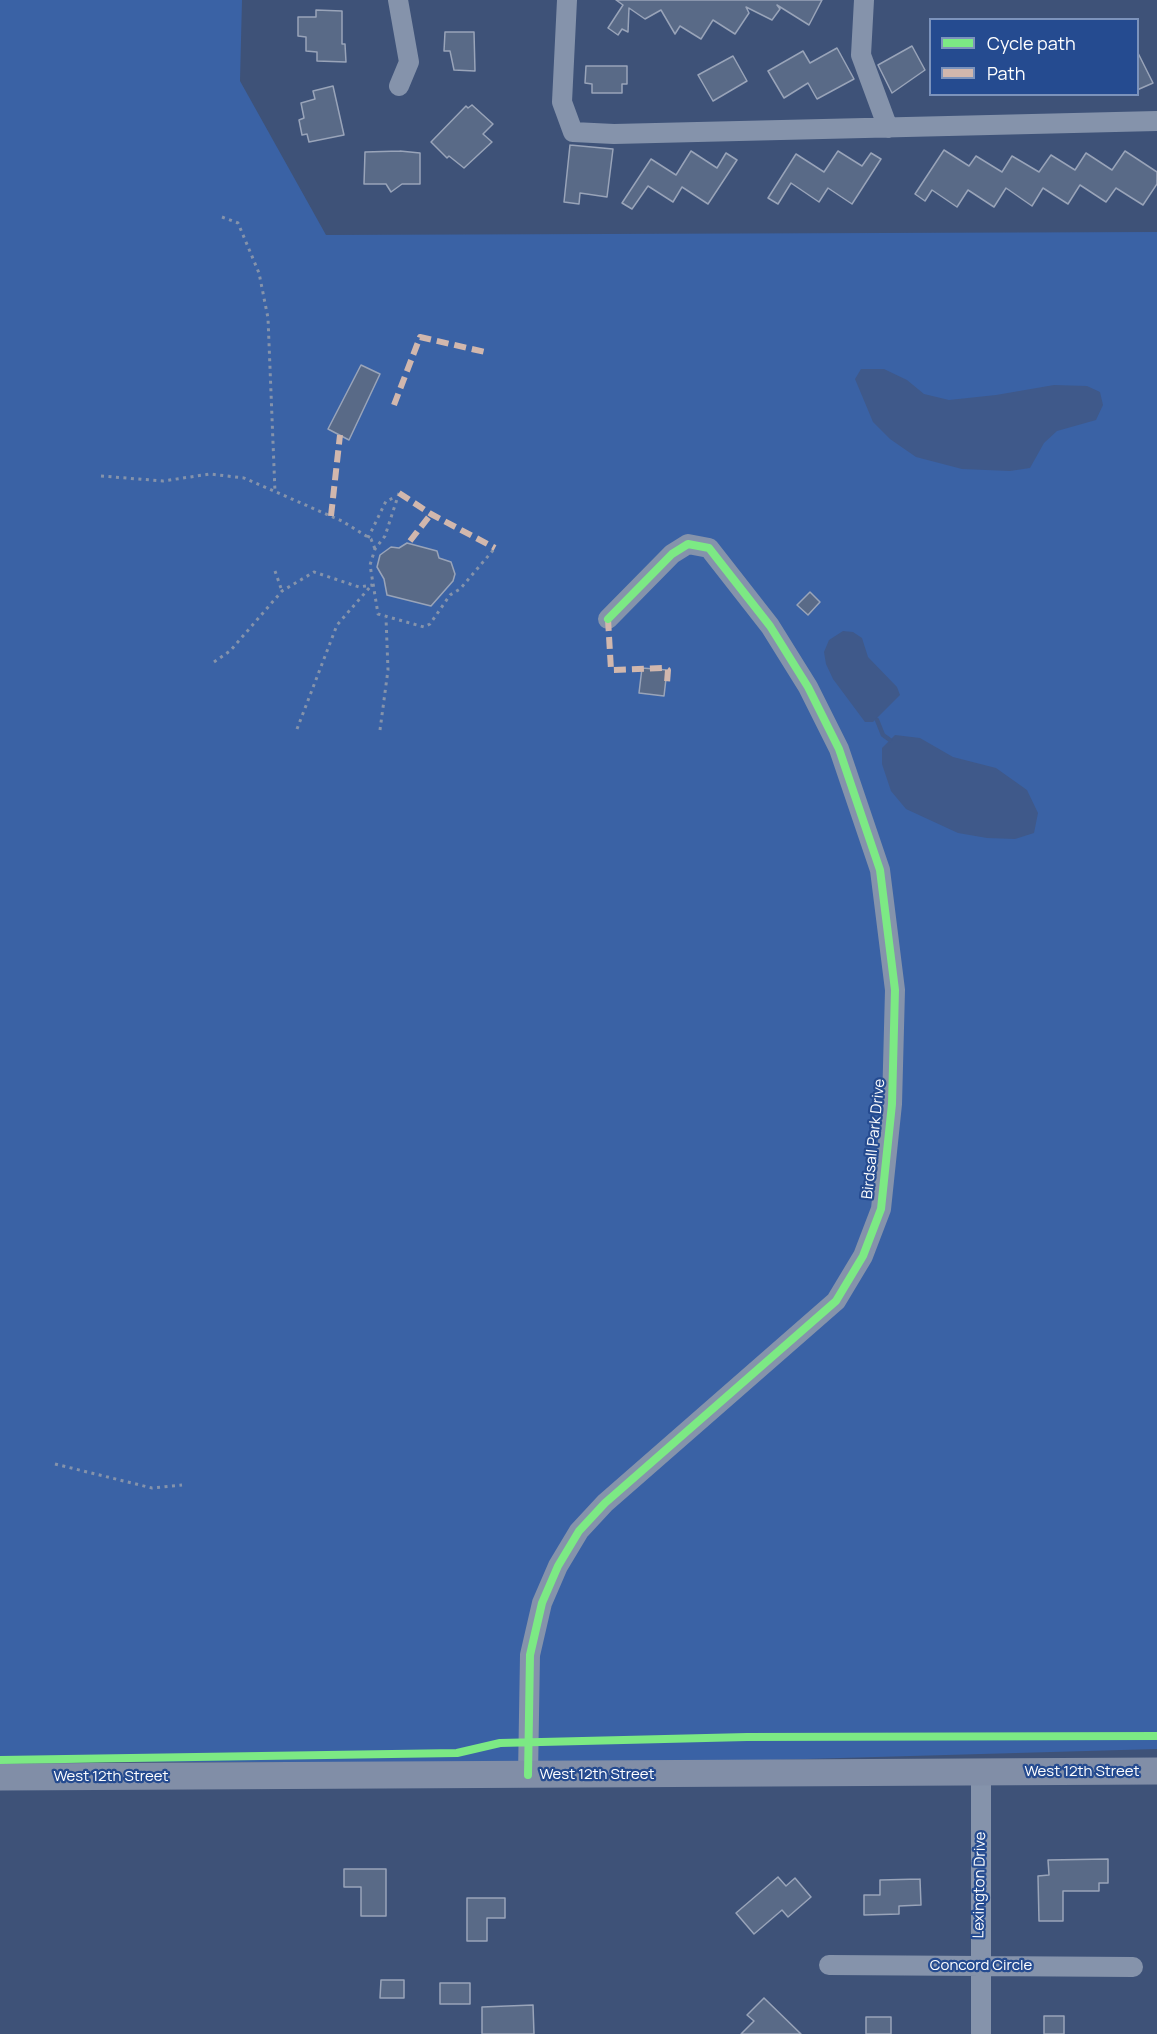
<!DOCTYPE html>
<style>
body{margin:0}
#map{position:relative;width:1157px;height:2034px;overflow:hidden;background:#3e5278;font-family:Manrope,sans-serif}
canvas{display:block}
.legend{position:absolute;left:929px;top:18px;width:210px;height:78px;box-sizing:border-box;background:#254b90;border:2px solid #7c93bc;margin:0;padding:8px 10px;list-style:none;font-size:18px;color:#fff}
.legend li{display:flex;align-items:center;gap:12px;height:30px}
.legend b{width:30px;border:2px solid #7c93bc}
</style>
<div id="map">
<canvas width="1157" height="2034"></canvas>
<ul class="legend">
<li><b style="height:8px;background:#7ce984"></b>Cycle path</li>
<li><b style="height:8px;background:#d1b7ad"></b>Path</li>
</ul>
</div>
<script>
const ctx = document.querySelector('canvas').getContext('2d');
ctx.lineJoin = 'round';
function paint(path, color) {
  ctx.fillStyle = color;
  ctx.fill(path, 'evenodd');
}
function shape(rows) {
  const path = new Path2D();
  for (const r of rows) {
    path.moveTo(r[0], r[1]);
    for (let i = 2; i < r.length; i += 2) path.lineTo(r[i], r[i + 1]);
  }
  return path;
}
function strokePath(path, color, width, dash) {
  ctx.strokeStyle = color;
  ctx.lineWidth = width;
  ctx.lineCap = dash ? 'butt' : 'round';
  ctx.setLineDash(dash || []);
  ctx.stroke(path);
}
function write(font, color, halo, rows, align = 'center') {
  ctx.font = font + ' Manrope,sans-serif';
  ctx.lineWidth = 4.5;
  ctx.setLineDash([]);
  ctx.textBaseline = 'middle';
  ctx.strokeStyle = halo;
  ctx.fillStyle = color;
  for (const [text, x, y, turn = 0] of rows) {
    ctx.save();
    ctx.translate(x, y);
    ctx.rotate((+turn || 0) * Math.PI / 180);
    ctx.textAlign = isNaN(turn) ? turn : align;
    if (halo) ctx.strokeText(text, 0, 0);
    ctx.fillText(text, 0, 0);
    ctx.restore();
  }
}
const green = shape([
 [0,0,242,0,240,81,326,235,1157,232,1157,1749,701,1762,0,1762]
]);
const water = shape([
 [861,369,884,369,907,380,924,394,949,400,996,395,1054,385,1087,386,1100,392,1103,405,1096,420,1057,431,1044,443,1030,468,1010,471,962,469,916,457,890,439,873,422,855,379],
 [843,631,853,632,862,638,868,657,897,687,900,695,873,722,865,722,833,679,826,664,824,652,829,640],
 [895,735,920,738,953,757,996,768,1027,790,1038,813,1034,833,1015,839,987,838,958,833,906,809,891,791,882,764,882,748]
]);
const stream = shape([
 [877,720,883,735,890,740]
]);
const building = shape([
 [616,0,822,0,809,25,777,5,780,9,772,20,746,7,749,13,735,34,713,20,701,39,680,26,675,34,661,10,645,19,629,8,628,32,622,29,618,35,608,28,623,5,616,0],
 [316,10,342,11,342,44,345,44,346,62,317,61,317,52,306,51,306,37,298,36,298,17,316,17,316,10],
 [445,32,474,32,475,71,454,70,450,51,444,51,445,32],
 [912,46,925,70,892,93,878,65,912,46],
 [837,48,854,79,817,99,808,83,784,98,768,71,803,51,810,63,837,48],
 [1137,51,1153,83,1137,90,1137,51],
 [733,56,747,81,713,101,698,75,733,56],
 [586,66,627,66,627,84,622,84,622,93,592,93,592,84,585,83,586,66],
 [333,86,344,135,309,142,307,134,302,135,299,120,304,118,301,103,315,99,313,91,333,86],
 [472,105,493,124,483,134,492,142,464,168,449,156,447,158,431,142,466,106,468,108,472,105],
 [570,145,613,149,607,197,580,193,579,204,564,202,570,145],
 [944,150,969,166,976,156,1002,172,1012,156,1039,172,1051,155,1075,170,1086,153,1112,170,1125,151,1157,172,1157,184,1143,205,1116,188,1106,202,1080,185,1068,204,1043,188,1032,206,1006,188,994,207,968,190,957,207,932,190,925,201,915,194,944,150],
 [400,151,420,153,420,184,402,184,391,192,386,184,364,184,365,152,400,151],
 [691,151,717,168,726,153,737,160,708,204,682,187,673,202,648,186,632,209,622,203,651,159,676,175,691,151],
 [838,151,862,166,871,153,881,159,852,204,828,188,819,202,791,183,778,204,768,198,796,154,824,172,838,151],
 [361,365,380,374,349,440,328,429,361,365],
 [407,543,437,551,439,558,451,562,455,574,453,581,431,606,387,595,384,579,377,567,380,555,391,547,399,548,407,543],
 [810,592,820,602,808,615,797,605,810,592],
 [642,668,667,670,664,696,639,693,642,668],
 [1108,1859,1108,1883,1099,1883,1099,1891,1063,1891,1063,1921,1039,1921,1038,1876,1049,1875,1048,1860,1108,1859],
 [344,1869,386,1869,386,1916,361,1916,361,1887,344,1887,344,1869],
 [778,1877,786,1886,795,1878,811,1897,788,1917,782,1910,754,1934,736,1913,778,1877],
 [920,1879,921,1905,899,1906,899,1914,864,1915,864,1895,880,1895,880,1880,920,1879],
 [467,1898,505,1898,505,1918,487,1918,487,1941,467,1941,467,1898],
 [381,1980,404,1980,404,1998,380,1998,381,1980],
 [440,1983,470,1983,470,2004,440,2004,440,1983],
 [764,1998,801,2034,741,2034,754,2021,747,2015,764,1998],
 [533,2005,534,2034,482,2034,482,2007,533,2005],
 [1044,2016,1064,2016,1064,2034,1044,2034,1044,2016],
 [866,2017,891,2017,891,2034,866,2034,866,2017]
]);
const path = shape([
 [222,217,238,223,259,273,268,318,275,492],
 [101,476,163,481,210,474,244,478,342,521,371,539,375,549],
 [399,493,385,536,375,549,370,565,378,614,424,627,430,624,450,595,460,589,495,548],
 [368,538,386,501,396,497],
 [275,571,282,591],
 [214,662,230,651,282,591,314,572,359,587,372,585],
 [297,729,337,625,370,587],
 [380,730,388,670,386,618],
 [55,1464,152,1488,182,1485]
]);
const street = shape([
 [398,0,409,62,399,86],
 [567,0,562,102,573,132,614,134,1157,121],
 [864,0,861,55,888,128],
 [528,1775,530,1655,542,1603,558,1566,579,1531,605,1503,836,1301,863,1256,881,1209,892,1104,895,990,880,870,839,749,808,687,770,626,709,548,688,544,672,554,608,619],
 [829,1965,1133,1967],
 [981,2034,981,1772]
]);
const secondary = shape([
 [0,1777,1157,1771]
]);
const quiet = shape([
 [394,405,420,337,485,352],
 [399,493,431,514,495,548],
 [331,516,340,435],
 [410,541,431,514],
 [608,619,611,670,665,668,668,670,667,683]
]);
const cycleway = shape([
 [0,1760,457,1753,500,1743,747,1737,1157,1736],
 [528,1775,530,1655,542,1603,558,1566,579,1531,605,1503,836,1301,863,1256,881,1209,892,1104,895,990,880,870,839,749,808,687,770,626,709,548,688,544,672,554,608,619]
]);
const streetNames = [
 ["Birdsall Park Drive",874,1139,-84],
 ["West 12th Street",1082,1772],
 ["West 12th Street",597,1775],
 ["West 12th Street",111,1777],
 ["Lexington Drive",980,1885,-89],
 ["Concord Circle",981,1966]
];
paint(green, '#3a62a5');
paint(water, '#3f598a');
strokePath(stream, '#3f598a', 4.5);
paint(building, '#596a87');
strokePath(building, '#99a4b9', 1.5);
strokePath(path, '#8593ab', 3, [3, 4.5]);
strokePath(street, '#8593ab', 20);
strokePath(secondary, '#818ea7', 27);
strokePath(quiet, '#d1b7ad', 6, [12, 6]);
strokePath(cycleway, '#7ce984', 8);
write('15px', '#fff', '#254b90', streetNames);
</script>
